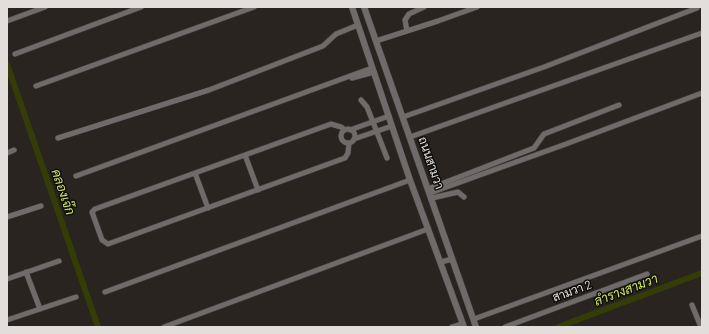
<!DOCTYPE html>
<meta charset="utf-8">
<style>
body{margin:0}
#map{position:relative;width:709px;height:334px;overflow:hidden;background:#292420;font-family:Barlow,sans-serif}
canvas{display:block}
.frame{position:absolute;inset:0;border:8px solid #e1dedb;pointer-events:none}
</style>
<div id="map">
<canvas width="709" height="334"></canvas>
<div class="frame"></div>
</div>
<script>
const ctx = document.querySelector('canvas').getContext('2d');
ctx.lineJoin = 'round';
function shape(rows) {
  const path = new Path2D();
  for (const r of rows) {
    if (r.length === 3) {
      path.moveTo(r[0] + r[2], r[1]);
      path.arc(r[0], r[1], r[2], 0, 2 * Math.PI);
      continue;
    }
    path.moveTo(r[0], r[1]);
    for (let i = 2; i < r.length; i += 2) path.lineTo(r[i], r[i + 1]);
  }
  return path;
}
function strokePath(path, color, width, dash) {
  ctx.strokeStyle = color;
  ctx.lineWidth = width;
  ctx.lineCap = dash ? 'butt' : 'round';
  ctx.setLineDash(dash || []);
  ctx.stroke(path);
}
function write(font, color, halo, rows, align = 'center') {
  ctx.font = font + ' Barlow,Sarabun,sans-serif';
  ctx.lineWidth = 3;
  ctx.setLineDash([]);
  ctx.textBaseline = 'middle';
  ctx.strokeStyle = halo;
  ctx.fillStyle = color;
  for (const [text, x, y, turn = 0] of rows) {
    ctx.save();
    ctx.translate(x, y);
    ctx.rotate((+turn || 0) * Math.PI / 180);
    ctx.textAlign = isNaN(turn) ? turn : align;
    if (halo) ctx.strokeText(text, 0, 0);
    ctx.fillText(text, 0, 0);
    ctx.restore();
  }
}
const canal = shape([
 [7,64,98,327],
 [558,327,702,273]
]);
const minor = shape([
 [7,21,45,7],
 [407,31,405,20,409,14,424,7],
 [376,41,438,21,477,7],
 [15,54,141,7],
 [352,78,374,72],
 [36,86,254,7],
 [361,100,367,107,373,122,387,158],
 [403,117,544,67,697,8],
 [348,136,7],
 [345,130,341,127,331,124,95,209,92,212,102,240,108,244,345,158,348,153,349,143],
 [350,130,389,116],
 [410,137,702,33],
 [58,138,209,90,323,46,336,34,358,25],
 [354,139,392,126],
 [7,153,14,150],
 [245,155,258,190],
 [195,173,208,208],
 [76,176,372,68],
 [428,189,534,148,544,134,619,105],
 [430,193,566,144,702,93],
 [432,198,458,192,464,197],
 [7,217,41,206],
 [441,262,452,259],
 [26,272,40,309],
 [7,279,59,261],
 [105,292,410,180],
 [692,305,701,327],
 [474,319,702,236],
 [7,320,76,297],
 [164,327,428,229],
 [452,327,462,324],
 [505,327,647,274]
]);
const tertiary = shape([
 [352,7,410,180,464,327],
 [364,7,476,327]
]);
const streetNames = [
 ["ถนนสามวา",431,163,71],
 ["สามวา 2",572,291,-20]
];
const waterNames = [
 ["คลองเจ๊ก",63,192,71],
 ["ลำรางสามวา",626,290,-21]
];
strokePath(canal, '#343d06', 6);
strokePath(minor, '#46423e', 6);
strokePath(tertiary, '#46423e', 7);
strokePath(minor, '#6e6b6a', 5);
strokePath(tertiary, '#6e6b6a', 6);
write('12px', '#e1dedb', '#100e0c', streetNames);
write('italic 13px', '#c9e262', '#100e0c', waterNames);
</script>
